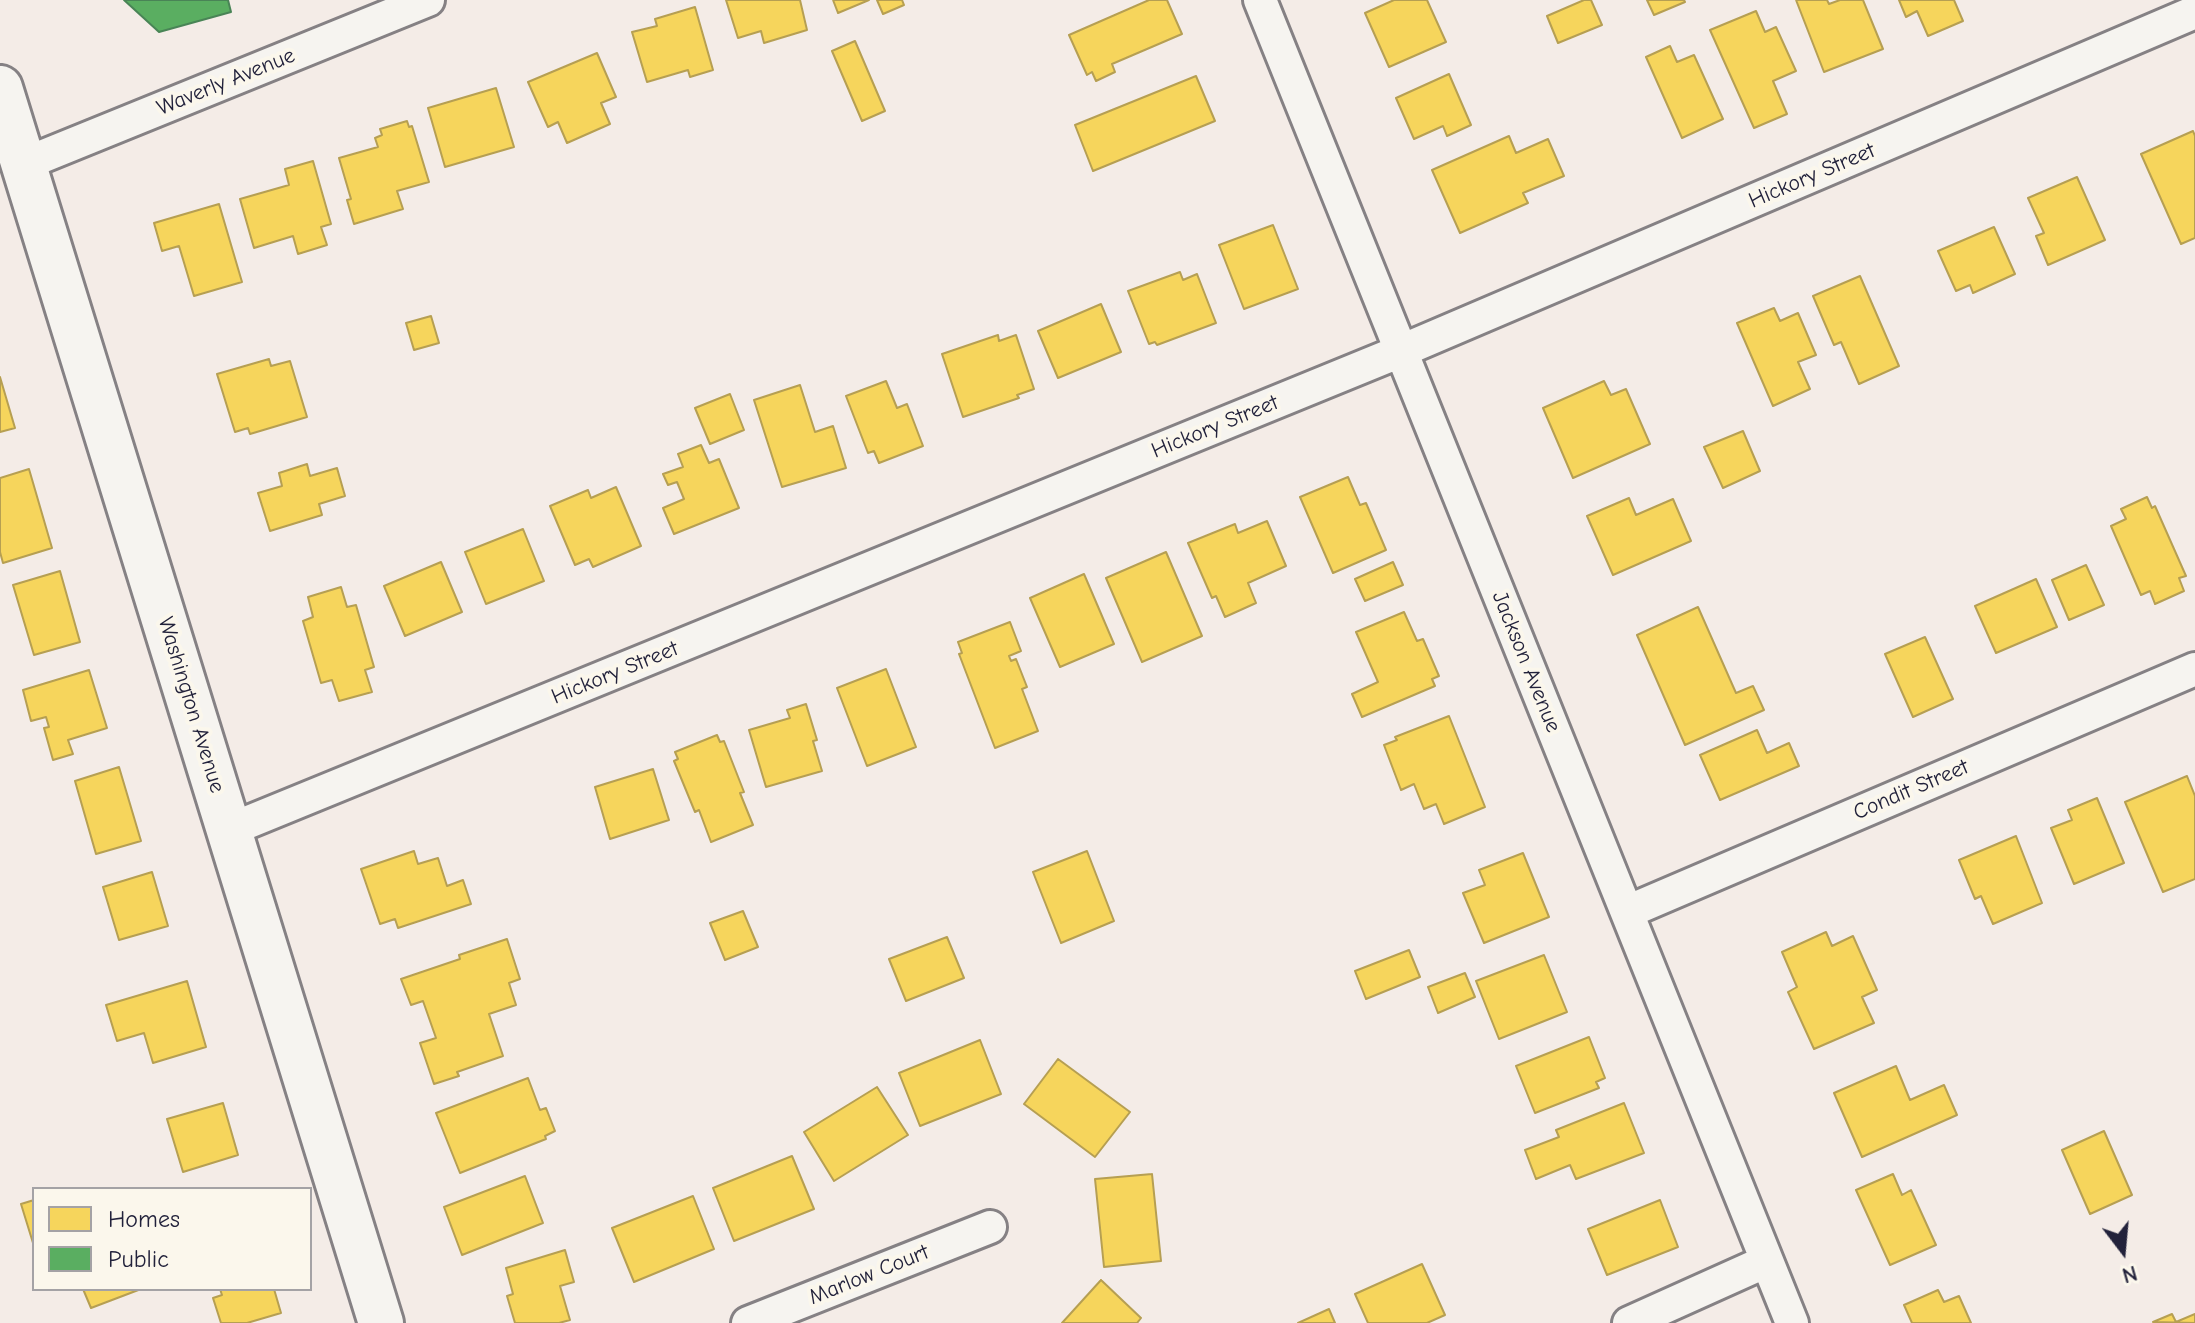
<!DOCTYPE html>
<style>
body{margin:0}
#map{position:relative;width:2195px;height:1323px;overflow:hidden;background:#f4ece7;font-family:"Comic Neue",sans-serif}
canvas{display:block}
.legend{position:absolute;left:32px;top:1187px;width:280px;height:104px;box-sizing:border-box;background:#fbf7ec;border:2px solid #a4a2a5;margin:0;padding:10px 14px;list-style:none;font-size:24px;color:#22223b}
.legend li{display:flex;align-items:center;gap:16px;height:40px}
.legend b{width:40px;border:2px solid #a4a2a5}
.north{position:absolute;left:2083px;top:1211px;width:80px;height:80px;-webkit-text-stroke:6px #fbf7ec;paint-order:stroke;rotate:164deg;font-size:22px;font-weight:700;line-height:32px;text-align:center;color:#22223b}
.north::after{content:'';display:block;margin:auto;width:28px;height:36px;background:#22223b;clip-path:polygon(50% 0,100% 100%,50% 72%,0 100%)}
</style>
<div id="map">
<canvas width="2195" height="1323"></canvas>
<ul class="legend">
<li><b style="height:22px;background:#f6d55c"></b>Homes</li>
<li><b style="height:22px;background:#5aae61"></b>Public</li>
</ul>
<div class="north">N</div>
</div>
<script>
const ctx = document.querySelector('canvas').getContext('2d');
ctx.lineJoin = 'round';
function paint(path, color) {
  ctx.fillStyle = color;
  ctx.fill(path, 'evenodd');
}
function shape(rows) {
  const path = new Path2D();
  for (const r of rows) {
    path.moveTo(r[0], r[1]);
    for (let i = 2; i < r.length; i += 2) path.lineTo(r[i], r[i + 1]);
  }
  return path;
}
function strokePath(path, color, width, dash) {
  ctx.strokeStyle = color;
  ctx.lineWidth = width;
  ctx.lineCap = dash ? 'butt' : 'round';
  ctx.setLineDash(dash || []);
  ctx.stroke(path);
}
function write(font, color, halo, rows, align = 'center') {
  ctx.font = font + ' "Comic Neue",sans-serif';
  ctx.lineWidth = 8;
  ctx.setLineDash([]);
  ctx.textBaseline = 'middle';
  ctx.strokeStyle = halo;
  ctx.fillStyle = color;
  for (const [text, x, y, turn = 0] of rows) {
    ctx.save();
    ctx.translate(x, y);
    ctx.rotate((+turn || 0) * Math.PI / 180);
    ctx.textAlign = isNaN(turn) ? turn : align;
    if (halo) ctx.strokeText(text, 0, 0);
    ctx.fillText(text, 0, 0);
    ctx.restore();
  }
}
const homes = shape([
 [726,0,800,0,807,30,764,43,761,31,738,38,726,0],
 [833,0,869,0,838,13,833,0],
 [877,0,902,0,904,5,883,14,877,0],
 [1149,0,1167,0,1182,34,1112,64,1115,72,1096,81,1092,72,1087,75,1069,35,1149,0],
 [1394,0,1427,0,1446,42,1389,67,1365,13,1394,0],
 [1584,0,1591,0,1602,25,1558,43,1547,16,1584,0],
 [1647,0,1684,0,1685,2,1654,15,1647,0],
 [1796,0,1827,0,1829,4,1840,0,1863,0,1883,49,1824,72,1796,0],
 [1899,0,1954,0,1963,21,1928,36,1917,11,1906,17,1899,0],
 [695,7,713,70,690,77,688,70,647,82,632,32,657,26,655,19,695,7],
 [1756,11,1765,32,1776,27,1796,71,1773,81,1787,114,1754,128,1710,30,1756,11],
 [855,41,885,111,862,121,832,51,855,41],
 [1670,46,1677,62,1694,55,1723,119,1682,138,1646,57,1670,46],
 [597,53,616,97,601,103,610,124,567,143,558,122,548,127,528,82,597,53],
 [1449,74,1471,125,1447,136,1443,126,1414,139,1396,98,1449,74],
 [1196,76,1215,121,1093,171,1075,125,1196,76],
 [496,88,514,147,445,167,428,108,496,88],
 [407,121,409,127,412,126,429,182,397,191,403,209,354,224,347,200,351,199,339,158,378,147,375,138,382,135,380,129,407,121],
 [2193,131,2195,136,2195,238,2181,244,2141,154,2193,131],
 [1509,136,1516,153,1548,139,1564,176,1523,193,1528,203,1460,233,1432,170,1509,136],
 [313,161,331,224,321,227,327,245,298,254,293,236,254,248,240,199,289,185,285,169,313,161],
 [2077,177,2105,240,2048,265,2036,236,2044,233,2028,198,2077,177],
 [219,204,242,282,194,296,179,246,162,251,154,223,219,204],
 [1273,225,1298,289,1244,309,1219,245,1273,225],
 [1994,227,2015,274,1973,293,1970,285,1956,291,1938,251,1994,227],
 [1180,272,1183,280,1197,274,1216,323,1157,345,1155,342,1149,344,1128,291,1180,272],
 [1860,276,1899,366,1859,384,1841,342,1834,345,1813,296,1860,276],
 [1101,304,1121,352,1058,378,1038,331,1101,304],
 [1774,308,1780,321,1798,313,1816,355,1798,362,1810,389,1773,406,1737,323,1774,308],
 [431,316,439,343,414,350,406,323,431,316],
 [998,335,999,341,1016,335,1034,389,1017,395,1019,398,963,417,942,354,998,335],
 [269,359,271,366,290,361,307,417,250,434,248,428,235,432,217,374,269,359],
 [0,377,15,428,0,432,0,377],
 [886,381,897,408,907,404,923,446,879,463,874,451,868,453,846,396,886,381],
 [1604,381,1611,395,1626,389,1650,444,1573,478,1543,408,1604,381],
 [800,385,815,432,833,426,846,468,782,487,754,400,800,385],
 [730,394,744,430,710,444,695,408,730,394],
 [1743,431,1760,471,1723,488,1704,447,1743,431],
 [701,445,709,463,719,459,739,508,674,534,663,508,684,499,677,482,668,485,663,474,683,467,678,454,701,445],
 [307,464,310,476,337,468,345,496,319,504,322,515,270,531,258,493,282,486,279,473,307,464],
 [29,469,52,548,3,563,0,552,0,478,29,469],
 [1348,477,1360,505,1366,503,1386,550,1333,573,1300,497,1348,477],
 [616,487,641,546,593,567,589,559,575,565,550,506,588,490,591,498,616,487],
 [2147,497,2152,508,2155,506,2186,576,2179,578,2184,591,2155,604,2150,591,2141,595,2111,526,2126,519,2121,509,2147,497],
 [1629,498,1636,515,1673,499,1691,541,1613,575,1587,516,1629,498],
 [1267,521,1286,566,1248,583,1256,603,1225,617,1216,596,1212,598,1188,543,1235,524,1238,533,1267,521],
 [523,529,544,581,486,604,465,552,523,529],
 [1166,552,1202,636,1142,662,1106,578,1166,552],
 [441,562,462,612,405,636,384,586,441,562],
 [1393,562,1403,585,1365,601,1355,579,1393,562],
 [2086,565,2104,605,2069,620,2052,580,2086,565],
 [60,571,80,642,34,655,13,585,60,571],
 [1084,574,1114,644,1060,667,1030,598,1084,574],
 [2036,579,2057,627,1996,653,1975,606,2036,579],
 [341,587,347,607,356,605,374,667,365,670,372,692,339,701,332,680,321,683,303,621,313,617,308,597,341,587],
 [1698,607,1736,693,1753,686,1764,710,1685,745,1637,635,1698,607],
 [1404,612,1417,641,1423,639,1439,676,1432,679,1435,686,1362,717,1352,694,1378,682,1356,632,1404,612],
 [1010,622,1021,651,1009,656,1011,661,1016,659,1027,687,1022,689,1038,731,995,748,959,654,962,653,958,642,1010,622],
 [1925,637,1953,699,1913,717,1885,654,1925,637],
 [886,669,916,747,867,766,837,688,886,669],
 [89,670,107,728,68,740,73,754,53,760,44,728,49,727,46,717,31,721,23,690,89,670],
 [806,704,817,740,813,741,822,771,766,787,749,730,790,718,787,710,806,704],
 [1449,716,1485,807,1444,824,1436,804,1424,809,1414,784,1401,790,1384,745,1397,740,1395,737,1449,716],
 [1757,730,1767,753,1789,743,1799,766,1720,800,1700,755,1757,730],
 [717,735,720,742,724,741,744,792,740,793,753,825,711,842,699,810,695,812,674,761,678,759,675,752,717,735],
 [119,767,141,841,96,854,75,781,119,767],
 [653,769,669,820,610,839,595,787,653,769],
 [2187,776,2195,796,2195,879,2163,892,2125,802,2187,776],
 [2097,798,2124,863,2074,884,2051,828,2072,820,2068,810,2097,798],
 [2016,836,2042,903,1993,924,1981,896,1975,899,1959,860,2016,836],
 [414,851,418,864,438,858,447,886,463,880,471,904,398,928,395,919,380,924,361,869,414,851],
 [1087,851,1114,921,1061,943,1033,872,1087,851],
 [1523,853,1549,917,1484,943,1463,893,1485,885,1479,870,1523,853],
 [152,872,168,926,119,940,103,887,152,872],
 [743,911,758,947,725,960,710,923,743,911],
 [1826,932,1832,946,1853,936,1877,990,1862,997,1874,1023,1814,1049,1788,992,1797,987,1782,952,1826,932],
 [947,937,964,978,906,1001,889,959,947,937],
 [507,939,520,979,509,983,516,1005,489,1014,503,1056,457,1072,459,1076,434,1084,420,1043,436,1038,423,1001,411,1005,401,979,460,959,459,955,507,939],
 [1409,950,1420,977,1366,999,1355,971,1409,950],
 [1544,955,1567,1012,1499,1039,1476,981,1544,955],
 [1465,973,1475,997,1438,1013,1428,987,1465,973],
 [187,981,206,1047,153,1063,144,1033,117,1041,106,1005,187,981],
 [1589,1037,1605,1078,1596,1082,1599,1088,1535,1113,1516,1066,1589,1037],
 [980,1040,1001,1094,920,1126,899,1073,980,1040],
 [1058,1059,1130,1112,1095,1157,1024,1104,1058,1059],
 [1896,1066,1910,1100,1944,1085,1957,1115,1862,1157,1834,1093,1896,1066],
 [528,1078,540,1110,546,1108,555,1131,545,1136,546,1139,460,1173,436,1113,528,1078],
 [877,1087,908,1135,834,1181,804,1132,877,1087],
 [223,1103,238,1155,183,1172,167,1119,223,1103],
 [1624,1103,1644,1153,1576,1179,1570,1165,1536,1179,1525,1150,1559,1137,1556,1130,1624,1103],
 [2104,1131,2132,1195,2090,1214,2062,1150,2104,1131],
 [792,1156,814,1209,734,1241,713,1188,792,1156],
 [1152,1174,1161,1261,1104,1267,1095,1179,1152,1174],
 [1893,1174,1902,1195,1911,1190,1936,1245,1890,1265,1856,1190,1893,1174],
 [525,1176,543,1223,462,1255,444,1207,525,1176],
 [693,1196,714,1249,634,1282,612,1228,693,1196],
 [34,1200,34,1243,33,1243,21,1204,34,1200],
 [1660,1200,1678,1247,1607,1275,1588,1229,1660,1200],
 [565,1250,574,1282,560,1286,570,1320,559,1323,515,1323,507,1296,513,1294,506,1268,565,1250],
 [1422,1264,1445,1315,1427,1323,1368,1323,1355,1294,1422,1264],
 [1101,1280,1141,1318,1137,1323,1062,1323,1101,1280],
 [83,1289,141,1289,91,1308,83,1289],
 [220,1289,274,1289,281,1313,247,1323,221,1323,213,1298,222,1295,220,1289],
 [1938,1290,1944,1302,1959,1296,1971,1323,1912,1323,1904,1305,1938,1290],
 [1329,1309,1335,1323,1298,1323,1329,1309],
 [2172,1314,2176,1322,2195,1314,2195,1323,2153,1322,2172,1314]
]);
const public = shape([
 [124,0,228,0,231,12,159,32,124,0]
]);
const street = shape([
 [1260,0,1792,1323],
 [24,164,428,0],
 [229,830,1401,351,2195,12],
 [1627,912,2195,669],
 [748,1323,990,1227],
 [1629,1323,1767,1261]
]);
const secondary = shape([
 [0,88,381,1323]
]);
const streetNames = [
 ["Waverly Avenue",226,82,-22],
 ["Hickory Street",1812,176,-23],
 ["Hickory Street",1215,427,-22],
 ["Jackson Avenue",1526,662,68],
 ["Hickory Street",615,673,-22],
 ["Washington Avenue",191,705,73],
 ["Condit Street",1911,790,-23],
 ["Marlow Court",869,1275,-22]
];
paint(homes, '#f6d55c');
strokePath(homes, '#b69f52', 2);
paint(public, '#5aae61');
strokePath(public, '#498456', 2);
strokePath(street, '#858184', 38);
strokePath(secondary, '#858184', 50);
strokePath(street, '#f6f4f0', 32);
strokePath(secondary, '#f6f4f0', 44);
write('22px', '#22223b', '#fbf7ec', streetNames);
</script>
